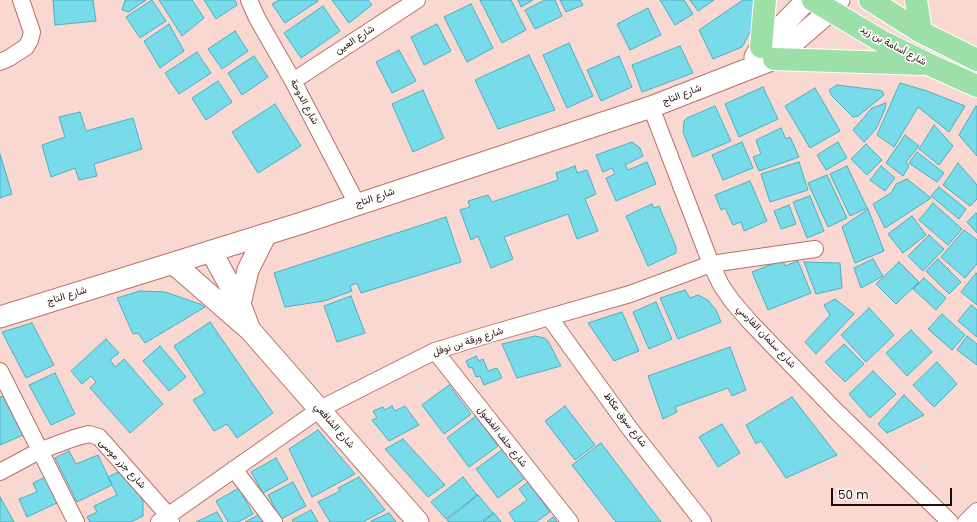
<!DOCTYPE html>
<meta charset="utf-8">
<style>
body{margin:0}
#map{position:relative;width:977px;height:522px;overflow:hidden;background:#f9d8d2;font-family:Poppins,sans-serif}
canvas{display:block}
.scale{position:absolute;left:831px;top:488px;width:121px;height:18px;box-sizing:border-box;border:2px solid #250a07;border-top:0;padding-left:5px;font-size:12px;line-height:14px;white-space:nowrap;color:#250a07;-webkit-text-stroke:3px #fff;paint-order:stroke}
</style>
<div id="map">
<canvas width="977" height="522"></canvas>
<div class="scale">50 m</div>
</div>
<script>
const ctx = document.querySelector('canvas').getContext('2d');
ctx.lineJoin = 'round';
function paint(path, color) {
  ctx.fillStyle = color;
  ctx.fill(path, 'evenodd');
}
function shape(rows) {
  const path = new Path2D();
  for (const r of rows) {
    path.moveTo(r[0], r[1]);
    for (let i = 2; i < r.length; i += 2) path.lineTo(r[i], r[i + 1]);
  }
  return path;
}
function strokePath(path, color, width, dash) {
  ctx.strokeStyle = color;
  ctx.lineWidth = width;
  ctx.lineCap = dash ? 'butt' : 'round';
  ctx.setLineDash(dash || []);
  ctx.stroke(path);
}
function write(font, color, halo, rows, align = 'center') {
  ctx.font = font + ' Poppins,Vazirmatn,sans-serif';
  ctx.lineWidth = 3.5;
  ctx.setLineDash([]);
  ctx.textBaseline = 'middle';
  ctx.strokeStyle = halo;
  ctx.fillStyle = color;
  for (const [text, x, y, turn = 0] of rows) {
    ctx.save();
    ctx.translate(x, y);
    ctx.rotate((+turn || 0) * Math.PI / 180);
    ctx.textAlign = isNaN(turn) ? turn : align;
    if (halo) ctx.strokeText(text, 0, 0);
    ctx.fillText(text, 0, 0);
    ctx.restore();
  }
}
const building = shape([
 [53,0,93,0,96,21,55,25,53,0],
 [125,0,146,0,129,12,122,10,125,0],
 [152,0,166,21,140,38,126,17,152,0],
 [159,0,192,0,204,18,182,36,159,0],
 [204,0,235,0,237,5,216,19,204,0],
 [279,0,317,0,318,1,285,23,272,4,279,0],
 [332,0,368,0,372,5,349,23,332,0],
 [480,0,511,0,526,30,502,43,480,0],
 [518,0,533,0,521,7,518,0],
 [545,0,555,0,562,16,535,29,525,10,545,0],
 [560,0,580,0,583,5,566,12,560,0],
 [660,0,684,0,693,14,675,25,660,0],
 [690,0,714,0,698,11,690,0],
 [743,0,759,0,757,18,744,44,742,47,713,59,699,30,743,0],
 [471,4,493,48,467,62,444,17,471,4],
 [323,6,340,31,301,58,284,33,323,6],
 [648,8,661,35,630,50,617,24,648,8],
 [169,24,184,51,160,68,144,41,169,24],
 [437,24,451,51,424,65,411,37,437,24],
 [235,31,248,51,222,69,208,49,235,31],
 [569,43,593,96,567,108,543,55,569,43],
 [680,46,693,73,642,92,632,65,680,46],
 [399,50,416,81,392,93,376,62,399,50],
 [197,52,211,73,179,94,165,73,197,52],
 [529,55,555,110,498,129,475,80,529,55],
 [254,56,268,77,242,95,228,73,254,56],
 [619,56,632,87,601,101,587,70,619,56],
 [218,81,232,102,206,120,192,98,218,81],
 [900,83,927,91,965,106,949,132,918,107,894,147,877,135,900,83],
 [837,85,877,90,882,91,884,95,858,116,853,117,832,96,829,90,837,85],
 [763,87,778,119,739,137,725,104,763,87],
 [815,88,840,131,810,148,785,106,815,88],
 [423,90,444,138,413,152,392,104,423,90],
 [886,103,885,109,876,129,864,142,853,130,872,108,886,103],
 [275,104,301,146,258,173,232,132,275,104],
 [715,106,731,141,693,157,683,132,684,121,687,118,715,106],
 [976,106,977,107,977,156,959,135,976,106],
 [80,112,86,131,133,118,142,149,94,164,97,176,79,180,75,168,51,177,42,145,65,137,59,117,80,112],
 [934,125,953,146,939,165,919,149,934,125],
 [781,128,786,139,790,137,799,157,759,171,753,157,761,154,756,140,781,128],
 [905,135,919,146,906,162,909,166,903,176,886,163,905,135],
 [632,142,640,148,643,156,625,165,628,170,647,162,656,184,616,201,606,178,615,174,612,168,603,172,596,155,632,142],
 [742,142,753,168,723,180,712,155,742,142],
 [838,142,847,158,826,170,817,155,838,142],
 [866,144,882,160,867,175,851,159,866,144],
 [917,152,944,173,937,182,909,163,917,152],
 [0,154,12,194,0,198,0,154],
 [799,162,808,190,770,202,761,174,799,162],
 [958,163,977,185,977,199,970,206,943,185,958,163],
 [575,166,577,173,587,170,596,194,585,199,598,231,577,239,568,214,504,237,513,259,491,268,478,236,471,240,460,210,470,207,468,201,488,195,492,202,558,180,556,173,575,166],
 [847,166,867,208,850,216,830,174,847,166],
 [881,166,895,178,885,191,870,180,881,166],
 [827,175,847,218,828,227,808,183,827,175],
 [907,179,931,198,885,228,873,204,891,193,896,184,907,179],
 [750,181,767,221,744,231,741,222,733,225,725,208,721,210,715,195,750,181],
 [939,187,966,209,959,219,931,196,939,187],
 [810,196,824,231,807,238,793,202,810,196],
 [933,203,962,229,948,245,919,220,933,203],
 [652,204,654,208,659,206,676,247,676,253,648,266,626,216,652,204],
 [789,205,796,224,781,229,774,211,789,205],
 [868,209,884,251,855,263,842,227,868,209],
 [976,213,977,214,977,233,967,222,976,213],
 [912,216,926,235,903,253,888,234,912,216],
 [446,217,461,262,361,293,357,283,350,286,352,291,324,301,285,307,274,273,446,217],
 [964,230,977,240,977,264,965,278,941,257,964,230],
 [929,235,944,249,923,271,908,256,929,235],
 [873,259,883,276,861,288,854,268,873,259],
 [938,259,961,282,949,294,926,271,938,259],
 [783,260,785,266,798,261,811,293,768,310,752,272,783,260],
 [804,262,840,263,842,288,816,294,804,262],
 [899,262,919,282,896,304,876,284,899,262],
 [976,273,977,274,977,305,961,292,976,273],
 [924,278,946,298,936,310,913,289,924,278],
 [685,290,690,298,698,295,708,300,716,310,721,322,678,339,660,298,685,290],
 [140,291,165,292,200,304,205,307,145,343,138,333,133,334,117,298,140,291],
 [351,296,365,333,337,342,324,306,351,296],
 [835,299,854,314,816,354,805,342,830,315,824,305,835,299],
 [656,302,672,339,649,349,633,312,656,302],
 [971,305,977,310,977,337,958,321,971,305],
 [869,308,894,335,866,362,841,335,869,308],
 [622,312,639,351,614,361,588,323,622,312],
 [942,314,965,335,952,350,928,329,942,314],
 [210,322,273,413,237,438,227,424,214,431,193,400,205,393,174,346,210,322],
 [32,323,54,365,26,378,2,332,32,323],
 [911,330,932,352,907,376,886,353,911,330],
 [535,336,544,338,548,341,561,366,517,378,502,344,535,336],
 [967,336,977,344,977,365,957,350,967,336],
 [106,339,119,353,110,360,115,367,124,359,163,404,130,433,90,388,96,382,91,376,82,384,71,371,106,339],
 [844,344,864,364,845,382,825,362,844,344],
 [160,346,186,377,169,391,143,361,160,346],
 [730,347,746,390,732,396,728,388,675,407,677,412,663,419,648,376,730,347],
 [476,356,479,361,483,359,488,371,497,368,502,378,484,385,480,376,476,377,472,367,469,368,466,361,476,356],
 [937,362,957,384,934,407,913,385,937,362],
 [873,371,896,394,870,418,849,394,873,371],
 [55,373,75,414,51,425,29,385,55,373],
 [449,385,471,414,444,434,422,405,449,385],
 [904,395,924,415,887,433,878,424,904,395],
 [3,396,23,435,0,445,0,397,3,396],
 [792,397,837,455,786,478,761,441,756,444,746,425,792,397],
 [392,406,395,411,405,406,419,425,389,441,372,420,377,418,373,411,383,407,385,410,392,406],
 [565,406,595,445,575,460,545,421,565,406],
 [476,416,498,446,469,467,447,438,476,416],
 [722,424,740,453,718,467,699,437,722,424],
 [318,430,355,474,312,497,289,449,318,430],
 [403,439,445,485,428,497,385,449,403,439],
 [601,443,661,522,616,522,572,465,601,443],
 [503,449,525,478,498,498,476,469,503,449],
 [69,451,76,464,98,455,112,485,77,502,55,458,69,451],
 [276,458,288,479,263,493,251,472,276,458],
 [118,472,140,495,143,502,143,516,131,522,90,522,87,517,97,512,94,506,117,495,108,477,118,472],
 [45,477,57,503,27,517,19,499,37,492,33,483,45,477],
 [359,477,385,510,363,522,330,522,318,502,340,491,338,488,359,477],
 [463,477,477,495,446,519,431,502,463,477],
 [293,482,306,506,281,519,268,495,293,482],
 [528,482,550,512,536,522,515,522,509,513,527,500,519,489,528,482],
 [239,488,253,514,238,522,228,522,216,501,239,488],
 [478,495,493,513,481,522,449,522,447,520,478,495],
 [0,497,14,522,0,522,0,497],
 [311,510,318,522,293,522,292,520,311,510],
 [217,512,223,522,196,522,217,512],
 [389,513,396,522,371,522,371,521,389,513],
 [494,513,501,522,483,522,494,513],
 [260,514,265,522,245,522,260,514],
 [553,517,557,522,547,522,553,517]
]);
const minor = shape([
 [249,0,257,18,293,81,357,204],
 [0,62,9,58,26,47,30,40,32,32,21,0],
 [293,81,417,0],
 [651,107,711,264,721,285,732,301,750,322,835,410,950,522],
 [549,317,630,429,703,522],
 [435,351,570,522],
 [0,371,76,522],
 [234,469,274,522],
 [0,472,39,451,74,438,89,434,99,437,168,515,171,522],
 [159,522,320,409,435,351,490,334,630,294,711,264,815,249],
 [966,522,977,511]
]);
const tertiary = shape([
 [755,57,761,47,807,0],
 [211,251,240,304,248,325],
 [173,263,250,330,418,522],
 [240,304,248,270,266,234],
 [0,317,305,222,651,107,774,59,830,11,839,0]
]);
const trunk = shape([
 [813,0,883,42,928,64,977,86],
 [870,0,921,32,977,60],
 [916,0,921,32],
 [761,47,765,0],
 [774,59,923,64]
]);
const streetNames = [
 ["شارع العين",355,40,-33],
 ["شارع أسامة بن زيد",893,46,28],
 ["شارع التاج",682,95,-21],
 ["شارع الدوحة",304,102,62],
 ["شارع التاج",375,198,-19],
 ["شارع التاج",67,296,-17],
 ["شارع سلمان الفارسي",766,337,47],
 ["شارع ورقة بن نوفل",468,342,-18],
 ["شارع سوق عكاظ",625,420,53],
 ["شارع الشافعي",334,426,49],
 ["شارع حلف الفضول",502,437,52],
 ["شارع جزر موسى",122,464,47]
];
paint(building, '#78dbea');
strokePath(building, '#4aafbe', 1);
strokePath(minor, '#b97065', 18);
strokePath(tertiary, '#b97065', 23);
strokePath(trunk, '#fff', 24);
strokePath(minor, '#fff', 16);
strokePath(tertiary, '#fff', 21);
strokePath(trunk, '#9ce0a8', 22);
write('10px', '#250a07', '#fff', streetNames);
</script>
